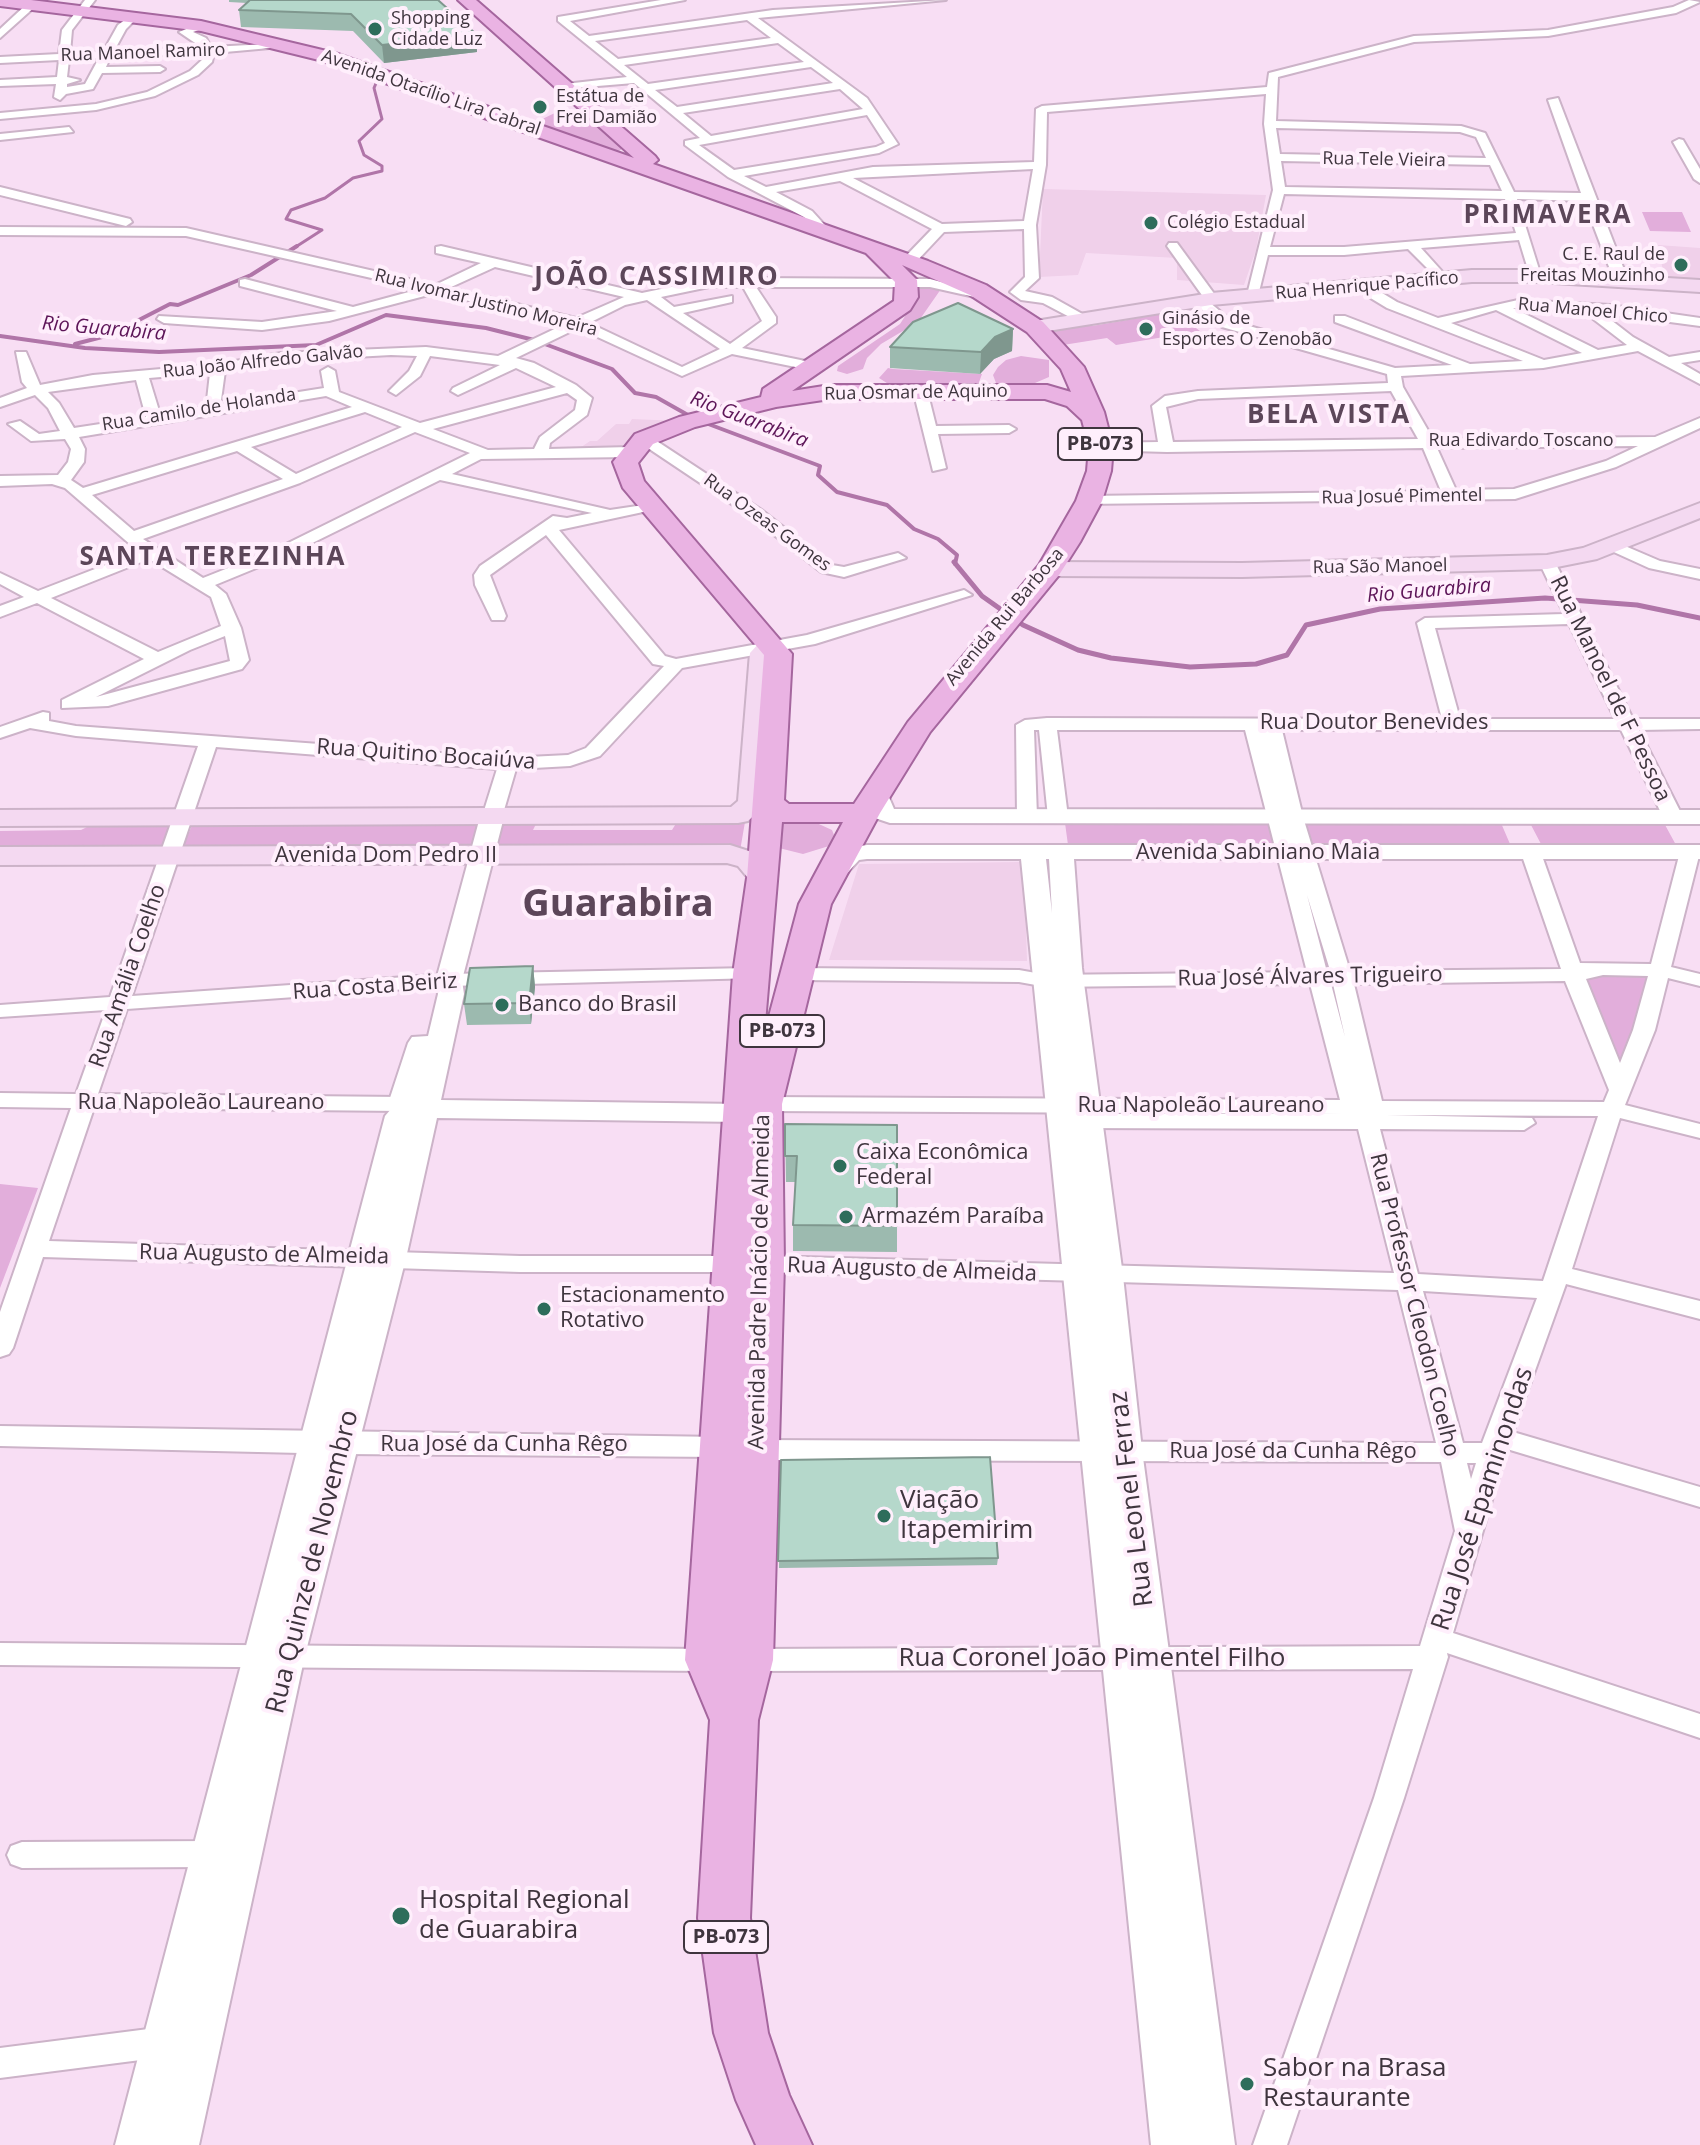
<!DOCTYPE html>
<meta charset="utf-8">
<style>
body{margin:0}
canvas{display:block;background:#f8def4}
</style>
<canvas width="1700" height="2145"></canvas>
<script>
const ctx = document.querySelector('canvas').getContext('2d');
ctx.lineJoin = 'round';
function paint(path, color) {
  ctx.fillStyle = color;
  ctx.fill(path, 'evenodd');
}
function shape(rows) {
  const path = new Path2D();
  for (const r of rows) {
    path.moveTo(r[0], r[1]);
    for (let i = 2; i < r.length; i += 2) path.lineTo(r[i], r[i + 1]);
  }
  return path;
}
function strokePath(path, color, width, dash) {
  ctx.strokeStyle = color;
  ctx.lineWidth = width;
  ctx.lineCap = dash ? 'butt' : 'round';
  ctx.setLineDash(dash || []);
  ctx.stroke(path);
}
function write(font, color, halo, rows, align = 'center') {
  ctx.font = font + ' "Open Sans",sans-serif';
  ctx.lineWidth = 8;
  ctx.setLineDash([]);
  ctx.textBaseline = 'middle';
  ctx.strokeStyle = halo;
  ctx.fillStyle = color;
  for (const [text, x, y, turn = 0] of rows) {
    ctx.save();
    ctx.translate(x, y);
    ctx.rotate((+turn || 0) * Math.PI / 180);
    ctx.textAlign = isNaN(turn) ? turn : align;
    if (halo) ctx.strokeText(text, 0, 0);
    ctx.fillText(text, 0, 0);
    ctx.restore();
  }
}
const built = shape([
 [1043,189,1266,195,1256,250,1244,285,1177,280,1177,258,1086,253,1078,275,1039,277],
 [1658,245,1700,248,1700,285,1665,282],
 [632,419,679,421,625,448,577,450,590,441,597,441,616,424,629,424],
 [1024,862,1027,961,829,960,859,864]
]);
const green = shape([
 [561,110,582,110,621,145,621,150,614,152,534,123],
 [1642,212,1682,212,1691,232,1650,231],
 [925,286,941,289,918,322,881,344,867,358,863,369,847,374,837,371,838,366,900,324,911,307,916,288],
 [1174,312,1200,331,1116,345,1107,338,1063,345,1046,328,1086,322,1092,326],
 [1021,356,1049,360,1049,377,1035,383,996,383,993,375,998,367,1006,360],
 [888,368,893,369,982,374,978,385,969,386,890,385,879,378],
 [810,820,832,830,834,835,829,846,803,854,775,847,781,823],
 [503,822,537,822,533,830,672,830,677,822,745,822,740,851,662,851,664,844,556,844,547,850,494,850],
 [95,823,175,823,163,851,143,852,149,845,42,846,32,853,20,852,25,846,0,845,0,831,81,830],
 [193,823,478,823,469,851,451,851,454,845,384,845,377,851,181,851],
 [1065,823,1274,823,1281,846,1068,845],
 [1298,823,1501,823,1510,844,1310,844],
 [1664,823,1676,845,1541,844,1531,825],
 [1577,975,1655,975,1624,1074],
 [0,1184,38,1188,0,1288]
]);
const streamFar2 = shape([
 [294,248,322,230,286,219,291,210,325,198,353,178,382,171,382,166,364,155,359,141,382,119,374,88,377,81]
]);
const streamFar1 = shape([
 [0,336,85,348,159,352,316,345,386,315,486,328,534,340,612,369,635,393,656,397,695,419,820,466,818,475,837,492,887,505,914,529,938,539,957,555,955,564],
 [75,344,133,329,135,322,170,304,178,305,251,275,297,246]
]);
const stream = shape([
 [954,562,982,596,1023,625,1078,650,1111,658,1190,667,1256,664,1287,655,1306,625,1380,609,1545,598,1637,605,1700,618]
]);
const minor = shape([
 [85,0,95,0,72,30,70,53,103,52,118,25,134,13,139,16,126,29,114,51,201,47,179,32,201,23,205,28,193,32,206,38,211,47,287,43,292,46,214,53,212,62,198,75,155,96,96,110,0,119,0,113,96,104,147,92,190,71,203,59,203,53,110,58,106,67,160,66,165,69,160,72,102,73,93,89,66,94,60,100,54,97,56,84,0,86,0,80,57,77,59,60,0,63,0,57,59,54,62,30,85,0],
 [99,58,85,84,67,87,67,84,80,80,67,77,69,60,99,58],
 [661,0,685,0,570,21,589,36,773,10,946,0,758,18,867,98,898,144,879,153,744,176,766,187,873,167,1034,162,1036,109,1042,106,1267,87,1269,73,1414,36,1548,30,1673,7,1689,0,1700,2,1676,13,1548,36,1414,42,1278,77,1276,121,1461,126,1485,133,1514,192,1581,193,1548,100,1558,98,1628,280,1626,283,1614,280,1584,201,1517,199,1542,279,1530,276,1519,240,1421,248,1448,278,1441,282,1408,249,1344,255,1268,255,1258,296,1246,299,1273,190,1264,124,1266,94,1047,112,1046,165,1036,225,1039,278,1025,291,1052,297,1086,316,1086,322,1081,323,1043,303,1021,300,1010,292,1025,277,1024,229,944,232,914,264,904,264,904,258,932,229,840,181,776,192,812,211,832,233,822,236,804,217,728,177,685,145,685,141,700,138,634,83,561,89,565,84,627,77,558,21,558,17,661,0],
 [747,20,771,38,618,59,595,41,747,20],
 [778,43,804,62,648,84,624,65,778,43],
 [811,67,833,83,677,107,655,90,811,67],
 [840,89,863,109,711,136,683,113,840,89],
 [867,115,885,143,876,147,734,170,699,145,867,115],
 [1276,128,1460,132,1476,137,1486,158,1280,154,1276,128],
 [1281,161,1490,165,1502,191,1285,187,1281,161],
 [1033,169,1024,221,942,224,853,178,1033,169],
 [1284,194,1505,199,1516,233,1344,247,1270,247,1284,194],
 [29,2,38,4,0,38,0,29,29,2],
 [69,127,73,132,0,140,0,134,69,127],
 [1679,139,1683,140,1700,169,1700,183,1694,179,1673,142,1679,139],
 [0,187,130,219,132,222,126,226,0,195,0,187],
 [0,227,186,228,435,285,481,263,436,253,436,247,441,246,642,293,709,279,746,278,930,279,986,294,979,298,930,287,756,287,776,317,776,323,742,348,820,364,820,370,815,371,732,354,682,376,578,328,516,358,534,363,576,385,592,398,587,415,550,443,549,449,630,447,638,452,630,457,481,459,452,474,610,510,657,503,657,509,559,530,665,656,676,659,807,635,964,590,972,595,815,644,682,668,600,756,570,766,516,769,502,817,492,823,482,817,497,769,216,747,132,996,449,974,750,968,757,970,760,974,757,978,449,986,127,1009,98,1094,402,1097,413,1104,402,1111,94,1108,49,1241,520,1256,764,1256,1394,1273,1358,1129,1074,1128,1063,1121,1074,1114,1343,1114,764,1111,753,1104,764,1097,1340,1100,1310,984,1047,987,1019,982,796,980,786,974,796,968,1019,970,1047,975,1307,972,1245,730,1057,730,1068,817,1058,823,1048,817,1039,730,1034,730,1037,817,1027,823,1017,817,1016,725,1025,720,1047,718,1442,719,1417,623,1425,618,1564,614,1539,562,1541,559,1553,559,1555,562,1633,719,1700,719,1700,729,1639,730,1683,817,1673,823,1663,817,1621,730,1282,730,1303,817,1350,971,1561,969,1521,853,1531,847,1541,853,1580,963,1651,964,1680,852,1690,846,1700,852,1671,967,1700,974,1700,986,1668,978,1655,1030,1625,1105,1700,1124,1700,1138,1620,1118,1572,1269,1700,1301,1700,1319,1566,1284,1513,1432,1700,1487,1700,1507,1507,1449,1453,1633,1700,1714,1700,1738,1447,1653,1448,1657,1404,1798,1287,2145,1253,2145,1374,1798,1413,1669,750,1671,740,1668,736,1660,740,1652,750,1649,1420,1646,1455,1531,1441,1462,757,1460,748,1457,744,1450,748,1443,757,1440,1436,1443,1398,1290,764,1272,520,1272,43,1257,13,1348,9,1354,0,1357,0,1312,71,1108,0,1107,0,1093,76,1094,106,1010,0,1017,0,1005,110,997,198,746,76,736,30,728,0,738,0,727,43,712,49,713,49,721,76,726,508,758,568,755,586,748,664,666,653,664,546,535,490,575,506,616,504,620,492,620,475,585,474,575,480,566,553,516,567,518,592,513,440,480,288,555,215,585,226,594,241,628,249,660,242,669,108,706,62,708,62,700,144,659,37,603,0,617,0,606,24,597,0,584,0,573,38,591,139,552,65,488,52,484,0,486,0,476,58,475,68,462,71,449,65,439,31,441,8,424,20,421,39,434,60,431,48,408,35,395,0,407,0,398,27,388,22,382,16,352,26,352,40,385,93,375,218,364,281,353,426,347,498,356,565,324,436,293,329,321,262,330,164,323,157,319,159,316,262,322,337,311,240,286,240,280,245,279,353,307,420,289,186,236,0,235,0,227],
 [495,267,624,297,576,318,449,288,495,267],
 [709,287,743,287,762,321,730,344,683,313,732,302,732,296,674,307,661,297,709,287],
 [647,300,720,349,682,367,589,323,625,305,647,300],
 [391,355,417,356,409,371,389,391,396,395,420,376,430,356,500,365,453,388,451,391,458,395,516,368,556,387,420,423,339,392,335,371,328,367,321,371,324,388,160,414,149,378,210,373,207,400,214,404,221,400,225,371,281,361,391,355],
 [136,380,146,417,74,428,59,403,48,392,136,380],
 [567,393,577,400,575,410,540,437,534,449,488,450,433,429,567,393],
 [326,396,352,407,83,488,71,480,84,462,85,449,79,437,326,396],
 [365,412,402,427,296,474,251,447,365,412],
 [415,432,470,453,276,549,203,578,143,539,300,483,415,432],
 [237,451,283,479,134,531,92,495,237,451],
 [149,559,211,597,221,626,158,652,51,598,149,559],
 [1569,624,1615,719,1460,719,1435,628,1569,624],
 [225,636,230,661,96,697,190,650,225,636],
 [1307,895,1329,967,1330,972,1327,972,1307,895],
 [1603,975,1648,976,1633,1030,1620,1063,1586,979,1603,975],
 [1565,981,1609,1090,1604,1102,1382,1101,1354,984,1565,981],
 [1331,984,1333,984,1345,1037,1331,984],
 [1386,1115,1598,1116,1543,1281,1418,1274,1380,1129,1524,1130,1535,1123,1532,1118,1386,1115],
 [1423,1291,1537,1298,1482,1443,1463,1443,1423,1291],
 [1467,1463,1476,1463,1471,1479,1467,1463],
 [1169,243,1177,243,1218,299,1209,302,1232,321,1395,368,1452,365,1335,322,1335,316,1345,316,1470,364,1523,361,1387,308,1359,291,1359,285,1369,285,1397,302,1438,318,1518,300,1610,305,1700,318,1700,326,1602,313,1633,337,1669,357,1700,352,1700,360,1681,363,1700,374,1700,384,1638,351,1543,368,1401,376,1403,387,1433,439,1655,437,1700,418,1700,428,1616,467,1515,499,1083,504,1083,498,1089,496,1441,491,1423,448,1167,452,1096,450,1094,447,1101,443,1158,442,1152,406,1165,396,1198,391,1388,383,1387,374,1222,327,1192,301,1204,298,1167,246,1169,243],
 [1513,308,1584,312,1627,345,1598,350,1513,308],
 [1496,310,1582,353,1544,360,1451,323,1496,310],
 [1391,391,1418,439,1173,442,1166,407,1198,399,1391,391],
 [1638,446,1606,461,1514,489,1456,490,1437,448,1638,446],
 [920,386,927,390,936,426,1009,425,1016,429,1009,433,938,434,946,468,933,471,913,390,920,386],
 [639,436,649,436,763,511,832,565,844,567,898,553,906,558,844,577,821,572,751,517,639,442,639,436],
 [1611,540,1660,561,1700,569,1700,579,1649,568,1605,548,1603,545,1611,540],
 [0,1426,721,1437,730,1440,734,1447,730,1454,721,1457,344,1454,0,1446,0,1426],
 [0,1643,708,1649,718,1652,722,1660,718,1668,708,1671,0,1665,0,1643],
 [211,1841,222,1845,226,1854,222,1863,211,1867,22,1868,11,1864,7,1855,11,1846,22,1842,211,1841],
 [164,2027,176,2031,180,2042,176,2053,164,2057,0,2078,0,2048,164,2027]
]);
const tertiary = shape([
 [877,786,885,788,894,809,1700,810,1700,824,890,823,872,817,869,812,865,793,877,786],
 [492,810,504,817,462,980,464,994,441,1100,742,1104,752,1107,756,1113,752,1119,742,1122,437,1118,406,1258,305,1655,199,2145,115,2145,385,1116,391,1109,388,1104,408,1043,412,1037,428,1036,438,994,436,980,480,817,492,810],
 [867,845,1700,845,1700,859,1074,859,1082,968,1123,1276,1142,1450,1235,2145,1151,2145,1021,859,867,859,859,860,840,881,822,881,818,876,842,849,867,845],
 [1046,859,1049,859,1052,913,1046,859]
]);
const secondary = shape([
 [1472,270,1537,270,1700,280,1700,292,1537,282,1472,282,1211,305,1035,333,1025,327,1035,321,1211,293,1472,270],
 [1700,503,1700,518,1597,559,1547,569,1242,577,1050,576,1038,569,1050,562,1242,563,1547,555,1583,548,1700,503],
 [771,637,784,645,775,655,766,804,748,821,738,823,0,826,0,810,731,807,738,801,750,653,762,640,771,637],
 [730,845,758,854,777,878,773,884,753,884,738,866,727,863,0,865,0,847,730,845]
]);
const primary = shape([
 [0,0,31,0,201,21,335,53,634,158,458,0,476,0,655,156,658,160,653,164,928,261,986,285,1043,322,1084,367,1104,412,1113,447,1111,471,1102,501,1080,542,1059,575,930,732,880,813,831,904,782,1104,784,1264,773,1660,758,1720,750,1918,768,2033,789,2095,812,2145,756,2145,736,2100,714,2033,698,1918,710,1720,685,1660,733,974,747,878,764,655,623,488,613,462,635,434,679,417,761,397,763,389,894,301,895,282,866,253,323,61,201,31,0,6,0,0],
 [902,265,970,295,1027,332,1061,369,1071,392,1047,385,830,385,792,391,910,310,918,297,917,280,902,265],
 [830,399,1045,399,1067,406,1082,420,1089,447,1087,471,1076,501,1039,565,908,722,854,804,789,804,784,800,792,654,644,481,638,463,653,444,695,427,776,407,830,399],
 [782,822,843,822,799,904,764,1035,782,822]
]);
const wall = shape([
 [229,0,438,0,476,34,477,52,384,63,353,31,241,27,239,10,247,3,229,2],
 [1013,329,1012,351,994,359,980,374,890,368,890,347],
 [533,966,535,987,531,1024,467,1025,464,1004],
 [785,1124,897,1125,897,1252,793,1251,793,1225,796,1182,786,1182],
 [781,1460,998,1558,997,1565,779,1568]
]);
const shadedWall = shape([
 [476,34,477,52,384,63,382,45],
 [1013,329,1012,351,994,359,980,374,981,352,995,337],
 [533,966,535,987,531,1024,529,1003]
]);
const building = shape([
 [250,0,438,0,476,34,382,45,351,14,239,10,250,0],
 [958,303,1013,329,995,337,981,352,890,347,913,322,958,303],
 [533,966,529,1003,464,1004,470,968,533,966],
 [785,1124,897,1125,897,1226,793,1225,797,1156,785,1156,785,1124],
 [990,1457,998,1558,778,1561,781,1460,990,1457]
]);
const markers = [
 [375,29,8,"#2e6d5b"],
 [540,107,8,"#2e6d5b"],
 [1151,223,8,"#2e6d5b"],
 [1681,265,8,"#2e6d5b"],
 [1146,329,8,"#2e6d5b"],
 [502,1005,8,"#2e6d5b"],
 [840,1166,8,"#2e6d5b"],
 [846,1217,8,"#2e6d5b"],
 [544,1309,8,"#2e6d5b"],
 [884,1516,8,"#2e6d5b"],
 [401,1916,10,"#2e6d5b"],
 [1247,2084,8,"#2e6d5b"]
];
const farPoinames = [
 ["Shopping",391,19],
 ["Cidade Luz",391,40],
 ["Estátua de",556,97],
 ["Frei Damião",556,118],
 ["Colégio Estadual",1167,223],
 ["C. E. Raul de",1665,255,"right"],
 ["Freitas Mouzinho",1665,276,"right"],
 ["Ginásio de",1162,319],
 ["Esportes O Zenobão",1162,340]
];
const farStreetnames = [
 ["Rua Manoel Ramiro",143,53,-2],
 ["Avenida Otacílio Lira Cabral",431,93,19],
 ["Rua Tele Vieira",1384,160,1],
 ["Rua Henrique Pacífico",1367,286,-5],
 ["Rua Ivomar Justino Moreira",486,303,14],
 ["Rua Manoel Chico",1593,311,5],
 ["Rua João Alfredo Galvão",263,362,-6],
 ["Rua Osmar de Aquino",916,393,-1],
 ["Rua Camilo de Holanda",199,410,-9],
 ["Rua Edivardo Toscano",1521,441],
 ["Rua Josué Pimentel",1402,497,-1],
 ["Rua Ozeas Gomes",767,523,36],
 ["Rua São Manoel",1380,567,-1],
 ["Avenida Rui Barbosa",1005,617,-50]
];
const farWaternames = [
 ["Rio Guarabira",104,329,5],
 ["Rio Guarabira",749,420,21],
 ["Rio Guarabira",1429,591,-5]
];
const shields = [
 [1100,444,84],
 [782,1031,84],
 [726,1937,84]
];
const shieldNames = [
 ["PB-073",1100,444],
 ["PB-073",782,1031],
 ["PB-073",726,1937]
];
const streetNames = [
 ["Rua Manoel de F Pessoa",1610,689,64],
 ["Rua Doutor Benevides",1374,723],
 ["Rua Quitino Bocaiúva",426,755,4],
 ["Avenida Sabiniano Maia",1258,853],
 ["Avenida Dom Pedro II",386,856],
 ["Rua Amália Coelho",128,976,-71],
 ["Rua José Álvares Trigueiro",1310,977,-1],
 ["Rua Costa Beiriz",375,987,-4],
 ["Rua Napoleão Laureano",201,1103],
 ["Rua Napoleão Laureano",1201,1106],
 ["Rua Augusto de Almeida",264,1255,1],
 ["Rua Augusto de Almeida",912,1270,2],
 ["Avenida Padre Inácio de Almeida",760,1282,-89],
 ["Rua Professor Cleodon Coelho",1414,1305,76],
 ["Rua José da Cunha Rêgo",504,1445],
 ["Rua José da Cunha Rêgo",1293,1452]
];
const poiNames = [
 ["Banco do Brasil",518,1005],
 ["Caixa Econômica",856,1153],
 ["Federal",856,1178],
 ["Armazém Paraíba",862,1217],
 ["Estacionamento",560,1296],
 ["Rotativo",560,1321]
];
const farDistrictnames = [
 ["PRIMAVERA",1548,216],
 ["JOÃO CASSIMIRO",657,278],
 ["BELA VISTA",1329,416],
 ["SANTA TEREZINHA",213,558]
];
const nearStreetnames = [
 ["Rua Leonel Ferraz",1132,1499,-97],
 ["Rua José Epaminondas",1483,1499,-72],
 ["Rua Quinze de Novembro",313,1562,-76],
 ["Rua Coronel João Pimentel Filho",1092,1659]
];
const nearPoinames = [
 ["Viação",900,1501],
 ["Itapemirim",900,1531],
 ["Hospital Regional",419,1901],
 ["de Guarabira",419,1931],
 ["Sabor na Brasa",1263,2069],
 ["Restaurante",1263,2099]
];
const townNames = [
 ["Guarabira",618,905]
];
paint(built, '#f0d0ea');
paint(green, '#e2aedb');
strokePath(streamFar2, '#b075a8', 3);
strokePath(streamFar1, '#b075a8', 4);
strokePath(stream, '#b075a8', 5);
strokePath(minor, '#ccb3c8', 4);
strokePath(tertiary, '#ccb3c8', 4);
strokePath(secondary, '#ccb3c8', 4);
strokePath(primary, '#a5669e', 4);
paint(minor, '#fff');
paint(tertiary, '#fff');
paint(secondary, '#f4d9f1');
paint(primary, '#eab3e3');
paint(wall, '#9cbaaf');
paint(shadedWall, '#7f978e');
paint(building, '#b5d8cb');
strokePath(building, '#7f978e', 2);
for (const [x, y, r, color] of markers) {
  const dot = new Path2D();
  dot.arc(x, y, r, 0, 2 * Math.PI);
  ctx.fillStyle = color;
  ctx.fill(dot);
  strokePath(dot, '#ffeffc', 3);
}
write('18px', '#3f353e', '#ffeffc', farPoinames, 'left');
write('18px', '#3f353e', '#ffeffc', farStreetnames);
write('italic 20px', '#5d1558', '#ffeffc', farWaternames);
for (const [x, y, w] of shields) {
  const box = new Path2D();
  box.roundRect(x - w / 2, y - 16, w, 32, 6);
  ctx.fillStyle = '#ffeffc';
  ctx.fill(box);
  strokePath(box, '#3f353e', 2);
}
write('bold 20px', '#3f353e', null, shieldNames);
write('22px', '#3f353e', '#ffeffc', streetNames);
write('22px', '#3f353e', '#ffeffc', poiNames, 'left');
ctx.letterSpacing = '2px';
write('bold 26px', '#5c4659', '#ffeffc', farDistrictnames);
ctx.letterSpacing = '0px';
write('26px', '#3f353e', '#ffeffc', nearStreetnames);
write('26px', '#3f353e', '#ffeffc', nearPoinames, 'left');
write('bold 38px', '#5c4659', '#ffeffc', townNames);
</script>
